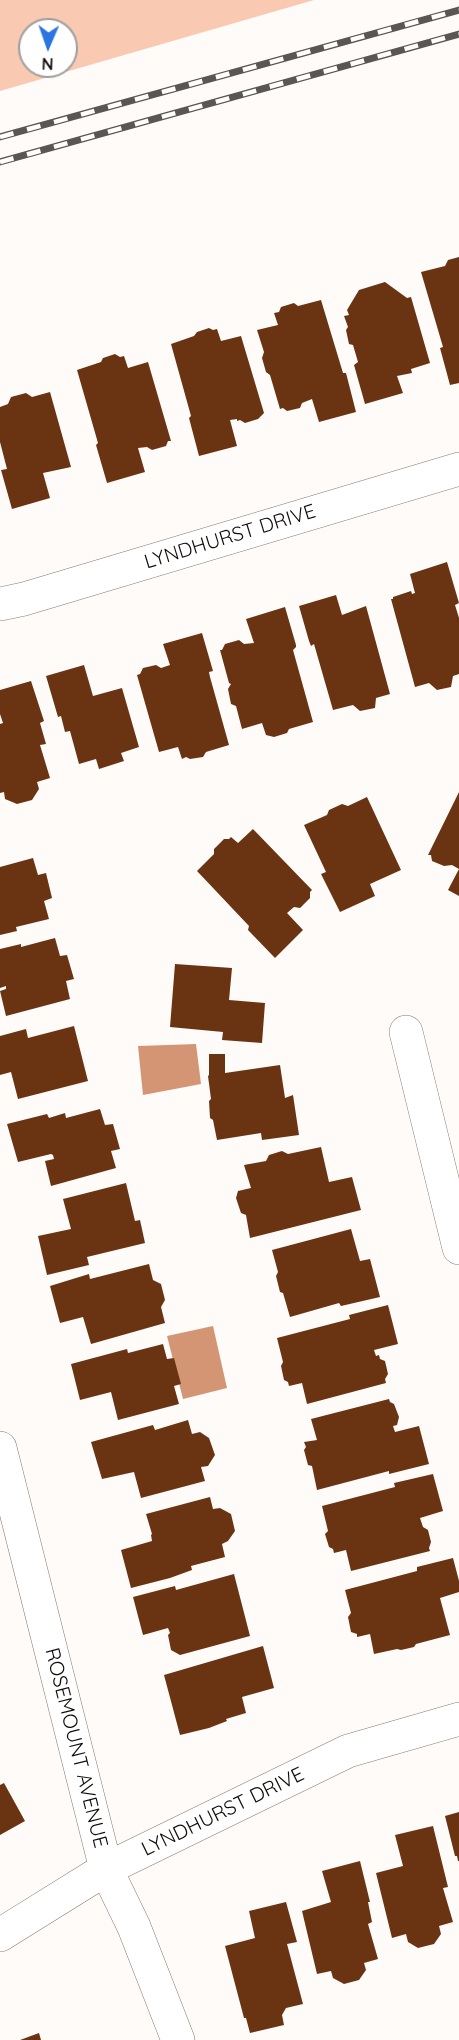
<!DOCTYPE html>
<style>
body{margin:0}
#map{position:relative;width:459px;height:2040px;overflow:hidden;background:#fefbf9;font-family:Quicksand,sans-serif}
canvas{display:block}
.north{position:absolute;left:18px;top:18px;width:60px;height:60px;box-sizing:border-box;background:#fff;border:2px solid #a09e9d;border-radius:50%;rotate:182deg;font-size:16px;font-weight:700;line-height:24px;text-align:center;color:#110c09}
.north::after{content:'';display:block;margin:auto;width:21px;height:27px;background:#2c75e1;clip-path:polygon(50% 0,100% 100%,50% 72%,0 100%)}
</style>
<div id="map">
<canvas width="459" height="2040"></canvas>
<div class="north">N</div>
</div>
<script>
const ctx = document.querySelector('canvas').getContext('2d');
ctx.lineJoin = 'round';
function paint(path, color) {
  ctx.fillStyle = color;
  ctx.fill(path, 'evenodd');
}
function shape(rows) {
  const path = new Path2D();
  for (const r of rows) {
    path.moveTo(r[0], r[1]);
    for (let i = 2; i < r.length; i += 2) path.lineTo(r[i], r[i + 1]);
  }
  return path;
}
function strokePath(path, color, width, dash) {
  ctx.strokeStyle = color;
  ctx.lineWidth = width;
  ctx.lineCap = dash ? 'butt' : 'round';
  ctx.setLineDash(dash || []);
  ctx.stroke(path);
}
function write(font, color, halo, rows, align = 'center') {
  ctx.font = font + ' Quicksand,sans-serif';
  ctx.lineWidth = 6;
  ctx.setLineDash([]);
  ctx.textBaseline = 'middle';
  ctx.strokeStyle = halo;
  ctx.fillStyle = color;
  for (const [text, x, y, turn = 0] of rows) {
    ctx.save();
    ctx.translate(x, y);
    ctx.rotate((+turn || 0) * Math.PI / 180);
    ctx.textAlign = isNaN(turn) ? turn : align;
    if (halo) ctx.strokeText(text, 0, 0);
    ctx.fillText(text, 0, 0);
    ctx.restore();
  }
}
const green = shape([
 [0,0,314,0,0,91],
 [30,30,66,30,66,66,30,66]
]);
const water = shape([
 [196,1044,201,1084,143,1095,138,1046],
 [213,1326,227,1388,183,1399,167,1336]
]);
const building = shape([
 [459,257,459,383,450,385,440,348,443,347,421,272,445,266,448,260],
 [385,282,407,298,411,297,430,363,411,369,412,373,397,376,403,393,365,404,354,365,358,362,353,345,349,344,346,330,348,327,344,316,349,315,347,310,359,290],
 [321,300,343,373,346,373,356,412,319,422,312,399,302,403,300,408,287,411,283,408,280,409,270,375,266,372,262,358,264,352,257,330,278,325,274,313,279,312,281,307,294,303,298,306],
 [209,328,213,330,217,329,221,341,241,336,264,413,258,419,245,423,240,420,237,421,237,419,230,420,237,446,199,456,189,418,191,416,171,344,194,336,197,332],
 [115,354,120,357,124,356,128,368,148,362,171,441,168,441,166,446,152,450,147,447,138,448,145,472,107,483,96,445,98,443,77,370,101,362,103,358],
 [50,392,71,467,43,473,50,498,12,509,1,470,7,469,0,442,0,407,8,404,11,397,26,393,32,397],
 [447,562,459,603,455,605,459,618,459,674,453,676,451,687,437,690,429,683,415,687,391,599,393,599,393,597,411,591,412,594,415,593,410,574],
 [336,595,342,615,366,606,390,694,376,698,375,708,360,711,353,705,333,710,314,644,311,646,309,641,299,606],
 [285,607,296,645,296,647,293,650,313,722,289,729,287,733,274,737,266,735,262,723,242,729,236,706,231,704,228,689,231,684,229,683,220,650,222,650,225,644,239,640,244,644,254,643,246,619],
 [202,633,213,671,209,672,210,677,229,745,206,752,203,757,190,759,186,757,182,759,178,747,159,752,137,675,140,674,143,668,156,665,161,668,170,665,163,644],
 [84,665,93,696,122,688,139,747,121,753,124,761,99,769,96,759,79,764,70,731,65,732,61,716,58,717,46,676],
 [31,681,44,721,40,723,46,744,40,745,50,778,37,782,39,789,32,800,17,804,5,799,4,792,0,793,0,724,3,723,0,714,0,690],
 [459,792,459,896,448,890,459,869,452,865,444,866,432,861,431,855,428,855],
 [367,797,401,870,370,884,375,896,340,912,321,874,326,872,304,825,327,815,329,810,342,804,348,806],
 [253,829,312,890,310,892,310,898,300,908,294,907,287,913,303,930,275,958,248,930,249,926,197,871,214,854,214,849,224,839,229,839,231,837,238,843],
 [33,858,38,875,46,873,52,898,44,901,49,919,16,927,17,931,0,935,0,867],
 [55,938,60,956,67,955,74,979,66,981,70,999,6,1016,0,991,6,989,6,986,0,988,0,949,21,944,21,947],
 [175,964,232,968,229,1000,265,1003,262,1043,222,1040,223,1032,170,1027],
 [74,1026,88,1081,18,1099,11,1072,0,1075,0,1036,26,1029,28,1038],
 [209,1054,225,1054,225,1073,280,1065,285,1098,293,1095,299,1135,262,1140,261,1133,217,1140,213,1120,210,1118,209,1101,211,1099,208,1076,209,1075],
 [100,1109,105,1125,113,1124,120,1149,111,1151,116,1168,51,1186,45,1161,54,1159,53,1155,51,1154,18,1162,7,1124,47,1114,49,1118,65,1113,66,1118],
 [321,1147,329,1182,352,1177,361,1210,250,1238,246,1215,241,1213,236,1198,238,1191,251,1188,244,1165,266,1161,269,1155,282,1151,288,1154],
 [126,1183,135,1221,140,1220,145,1243,87,1257,89,1265,47,1275,38,1236,71,1229,63,1199],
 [351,1229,360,1261,370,1259,380,1297,341,1306,339,1303,290,1317,283,1293,280,1292,276,1276,278,1272,272,1250],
 [149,1264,153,1280,161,1284,165,1300,161,1307,165,1323,91,1344,83,1317,60,1323,50,1286,89,1274,90,1279],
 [388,1305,398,1344,374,1350,376,1356,379,1355,380,1359,385,1361,388,1374,385,1379,386,1383,307,1404,302,1383,289,1386,288,1382,284,1380,281,1366,283,1362,277,1338,350,1319,349,1315],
 [163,1344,167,1359,174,1358,181,1384,174,1386,179,1404,118,1420,111,1392,80,1400,71,1364,127,1349,128,1353],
 [389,1399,390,1402,394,1404,399,1417,397,1425,393,1426,395,1432,419,1426,429,1464,389,1474,389,1471,317,1490,312,1466,308,1465,304,1450,306,1447,304,1442,317,1440,311,1419],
 [188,1420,192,1434,200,1432,209,1438,215,1455,208,1466,201,1467,205,1481,141,1498,134,1472,102,1479,91,1442,153,1425,155,1430],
 [433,1474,443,1511,420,1518,423,1527,428,1530,431,1542,429,1548,430,1551,351,1571,346,1550,334,1553,333,1549,329,1547,325,1534,328,1531,322,1506,395,1487,394,1483],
 [210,1497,213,1509,220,1508,231,1514,235,1531,228,1541,222,1544,225,1557,191,1566,192,1570,170,1578,131,1588,121,1550,152,1541,151,1535,152,1534,146,1514],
 [453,1558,459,1581,459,1592,440,1598,450,1635,416,1644,414,1647,401,1650,397,1649,374,1654,370,1634,357,1637,357,1634,351,1632,348,1617,351,1613,345,1590,417,1571,417,1567],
 [234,1574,250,1636,180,1655,171,1650,168,1635,170,1633,168,1628,143,1635,133,1597,175,1586,176,1590],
 [263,1646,274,1688,242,1697,246,1713,226,1719,227,1721,209,1728,180,1735,164,1675],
 [4,1783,25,1821,0,1835,0,1785],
 [459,1812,459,1861,458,1861,457,1856,455,1856,445,1816],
 [433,1826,448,1887,443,1888,453,1922,439,1926,441,1934,434,1944,418,1948,408,1942,406,1934,392,1938,376,1873,403,1866,395,1835],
 [360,1861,370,1902,368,1902,372,1922,368,1924,378,1959,364,1963,366,1970,359,1980,344,1984,333,1978,331,1971,317,1974,302,1911,331,1902,322,1871],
 [286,1902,297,1942,287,1944,303,2004,286,2008,282,2015,284,2025,250,2033,246,2018,244,2018,225,1946,255,1938,249,1911],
 [39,2033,41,2040,20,2040]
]);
const minor = shape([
 [0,604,24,599,459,469],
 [406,1032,459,1248],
 [0,1448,106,1869,134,1927,178,2040],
 [0,1935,106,1869,348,1751,459,1719]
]);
const rail = shape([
 [0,137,459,10],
 [0,162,459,34]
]);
const streetNames = [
 ["LYNDHURST DRIVE",230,537,-17],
 ["ROSEMOUNT AVENUE",76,1748,76],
 ["LYNDHURST DRIVE",223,1812,-26]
];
paint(green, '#f9c9b1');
paint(water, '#d49574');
paint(building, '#6a3413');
strokePath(minor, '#8a7b74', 34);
strokePath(minor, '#fff', 33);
strokePath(rail, '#5a5653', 7);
strokePath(rail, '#fff', 4.5, [14]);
write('20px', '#110c09', '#fff', streetNames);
</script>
